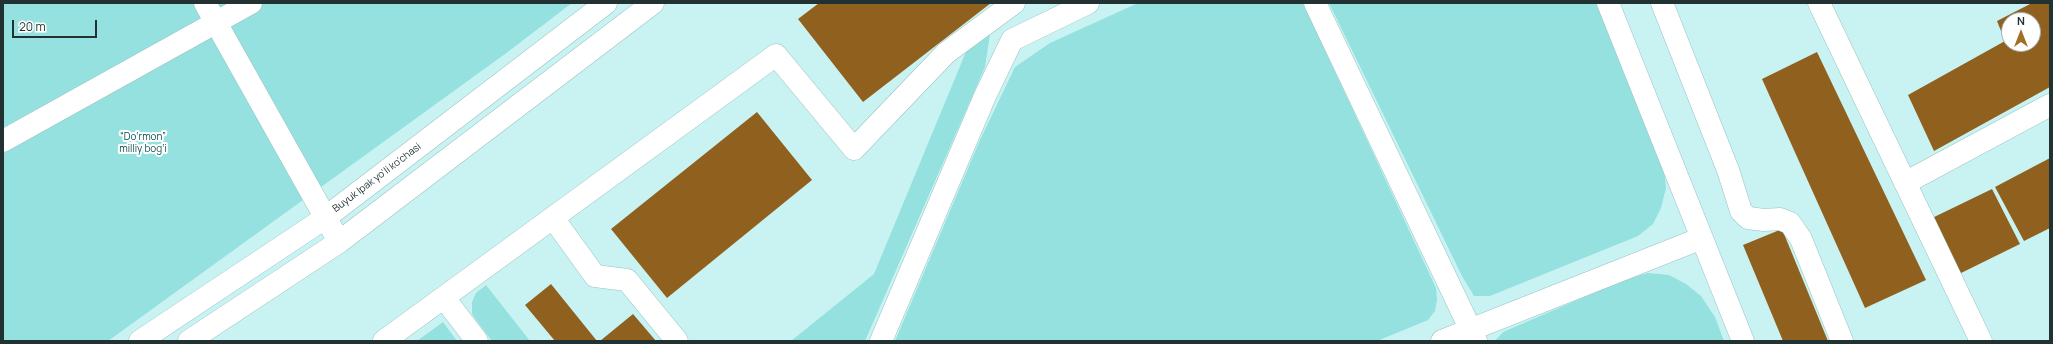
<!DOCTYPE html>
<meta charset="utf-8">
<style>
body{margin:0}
#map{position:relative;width:2053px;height:344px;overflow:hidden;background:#c9f3f2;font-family:Manrope,sans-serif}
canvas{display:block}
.frame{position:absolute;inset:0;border:4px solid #223232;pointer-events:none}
.north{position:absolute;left:2001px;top:12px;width:40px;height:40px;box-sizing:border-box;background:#fff;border:1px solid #a7adad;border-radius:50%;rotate:0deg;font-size:11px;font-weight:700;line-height:16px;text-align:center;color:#223232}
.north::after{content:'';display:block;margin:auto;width:14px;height:18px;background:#a16e25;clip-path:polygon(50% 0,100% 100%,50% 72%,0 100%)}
.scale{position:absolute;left:12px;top:20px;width:85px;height:18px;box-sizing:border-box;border:2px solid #223232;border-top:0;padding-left:5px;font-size:12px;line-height:14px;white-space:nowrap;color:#223232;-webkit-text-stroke:3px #fff;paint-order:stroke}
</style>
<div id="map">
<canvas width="2053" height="344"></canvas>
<div class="frame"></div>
<div class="north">N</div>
<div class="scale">20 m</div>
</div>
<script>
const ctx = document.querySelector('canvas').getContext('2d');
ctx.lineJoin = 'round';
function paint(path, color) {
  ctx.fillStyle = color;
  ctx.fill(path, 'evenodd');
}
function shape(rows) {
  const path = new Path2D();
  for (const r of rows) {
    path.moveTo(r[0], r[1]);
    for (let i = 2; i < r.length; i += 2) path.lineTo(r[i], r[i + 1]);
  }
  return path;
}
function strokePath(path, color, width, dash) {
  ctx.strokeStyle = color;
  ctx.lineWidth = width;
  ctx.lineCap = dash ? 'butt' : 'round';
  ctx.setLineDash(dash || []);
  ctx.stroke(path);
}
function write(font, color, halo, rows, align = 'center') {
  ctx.font = font + ' Manrope,sans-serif';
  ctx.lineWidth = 4;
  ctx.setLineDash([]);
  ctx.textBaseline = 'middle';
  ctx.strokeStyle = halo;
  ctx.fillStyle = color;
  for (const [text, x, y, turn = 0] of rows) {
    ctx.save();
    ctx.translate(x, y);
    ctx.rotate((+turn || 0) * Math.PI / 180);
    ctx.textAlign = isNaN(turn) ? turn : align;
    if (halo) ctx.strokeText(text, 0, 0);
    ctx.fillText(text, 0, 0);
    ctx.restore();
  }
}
const green = shape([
 [3,3,572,3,505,54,108,341,3,341],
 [1138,3,1303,3,1436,288,1437,300,1435,311,1428,320,1377,341,895,341,980,140,1015,67,1050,43],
 [1329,3,1596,3,1664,168,1666,188,1661,208,1653,224,1638,236,1490,296,1474,296,1462,276],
 [990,34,985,67,865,341,791,341,874,274,970,42],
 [1648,273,1669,275,1686,284,1701,296,1715,317,1724,341,1495,341,1503,332,1626,279],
 [486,285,530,341,492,341,479,324,472,314,472,302,476,293],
 [443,322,457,341,417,341]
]);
const building = shape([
 [819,3,991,3,863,102,798,19],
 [2032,3,2050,3,2050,87,1934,151,1908,95,2005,41,1997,21],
 [2009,20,2033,20,2033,44,2009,44],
 [1817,52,1926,280,1865,308,1762,79],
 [757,112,812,180,667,298,611,229],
 [2050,158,2050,228,2024,241,1995,187],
 [1992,189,2020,244,1957,275,1930,219],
 [1782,229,1828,341,1783,341,1743,245],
 [551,284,597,341,555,341,525,305],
 [633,314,656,341,600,341]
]);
const minor = shape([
 [205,3,333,231],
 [1315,3,1476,341],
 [1608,3,1743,341],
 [1662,3,1728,170,1741,211,1748,218,1764,220,1780,219,1790,223,1801,239,1842,341],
 [1819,3,1981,341],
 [3,141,251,3],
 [1905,183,2050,105],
 [553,218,595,276,627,280,677,341],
 [444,298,477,341],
 [140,341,325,218,606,3],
 [189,341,339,242,653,3],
 [384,341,776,55,854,149,946,53,1014,3],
 [881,341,985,96,1012,40,1088,3],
 [1442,341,1702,238]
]);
const parkNames = [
 ["“Do‘rmon”",143,137],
 ["milliy bog‘i",143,149]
];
const streetNames = [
 ["Buyuk Ipak yo'li ko'chasi",377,178,-37]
];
paint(green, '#94e1df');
paint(building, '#90611e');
strokePath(minor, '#99c2c0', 23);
strokePath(minor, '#fff', 22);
write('10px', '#0c4f4f', '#fff', parkNames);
write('10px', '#223232', '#fff', streetNames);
</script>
